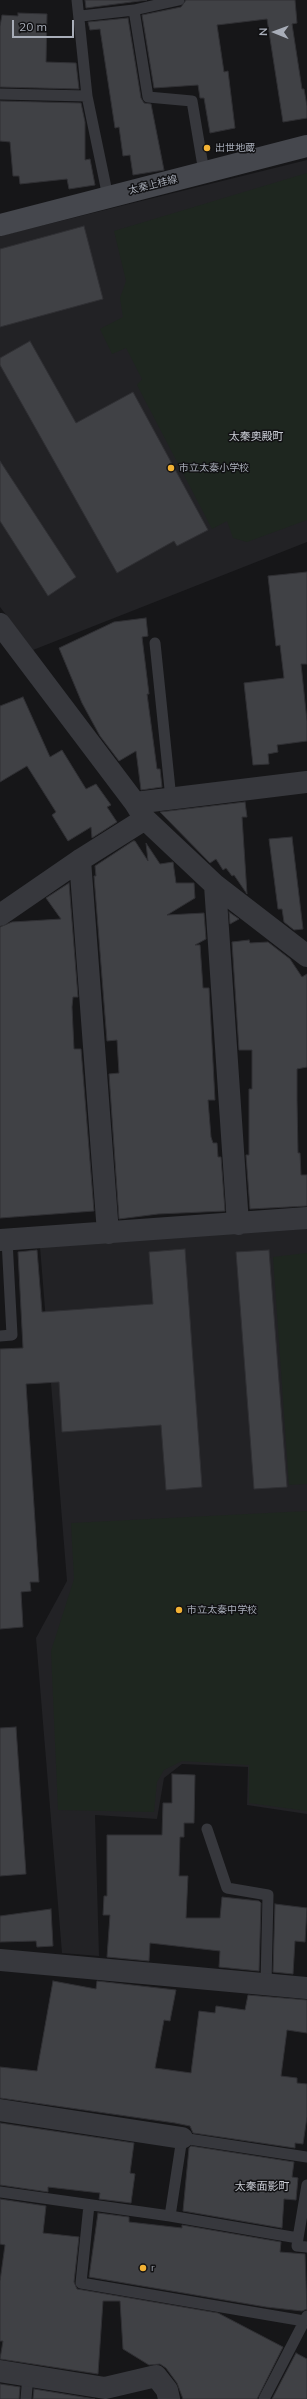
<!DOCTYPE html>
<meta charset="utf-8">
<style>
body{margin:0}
#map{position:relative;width:307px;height:2399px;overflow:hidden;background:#161618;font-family:Mulish,sans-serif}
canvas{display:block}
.north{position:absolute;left:255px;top:12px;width:40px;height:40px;-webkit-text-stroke:3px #111113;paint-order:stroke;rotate:271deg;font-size:11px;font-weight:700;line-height:16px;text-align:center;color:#a8adb8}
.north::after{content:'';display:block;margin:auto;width:14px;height:18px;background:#a8adb8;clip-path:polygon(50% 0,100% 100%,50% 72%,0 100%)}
.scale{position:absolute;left:12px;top:20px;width:62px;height:18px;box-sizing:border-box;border:2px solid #a8adb8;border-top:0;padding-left:5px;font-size:12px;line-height:14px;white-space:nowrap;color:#a8adb8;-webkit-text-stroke:3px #111113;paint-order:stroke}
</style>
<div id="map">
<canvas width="307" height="2399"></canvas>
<div class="north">N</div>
<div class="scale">20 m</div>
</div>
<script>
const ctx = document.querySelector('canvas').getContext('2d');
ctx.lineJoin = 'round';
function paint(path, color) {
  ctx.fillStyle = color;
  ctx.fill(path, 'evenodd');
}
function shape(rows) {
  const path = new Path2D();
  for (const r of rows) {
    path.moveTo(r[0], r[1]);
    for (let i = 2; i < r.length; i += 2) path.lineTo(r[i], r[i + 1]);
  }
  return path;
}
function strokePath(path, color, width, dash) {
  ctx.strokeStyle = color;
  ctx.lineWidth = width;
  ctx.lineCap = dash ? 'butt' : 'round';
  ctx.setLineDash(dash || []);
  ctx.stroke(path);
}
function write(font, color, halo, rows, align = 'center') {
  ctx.font = font + ' Mulish,"Noto Sans JP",sans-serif';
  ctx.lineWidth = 3;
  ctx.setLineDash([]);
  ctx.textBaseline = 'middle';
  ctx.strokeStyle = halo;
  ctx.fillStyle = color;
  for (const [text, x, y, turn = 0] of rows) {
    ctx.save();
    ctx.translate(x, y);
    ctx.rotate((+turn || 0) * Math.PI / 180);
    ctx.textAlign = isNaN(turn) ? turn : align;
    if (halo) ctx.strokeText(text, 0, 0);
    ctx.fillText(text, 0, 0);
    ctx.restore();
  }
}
const built = shape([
 [307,160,307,542,33,650,0,607,0,236],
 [307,1227,307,1814,247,1805,248,1767,182,1764,164,1778,157,1819,95,1815,99,1956,62,1953,36,1638,67,1581,40,1247]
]);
const green = shape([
 [307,173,307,520,247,542,233,538,227,521,212,529,137,385,142,379,126,348,112,354,100,329,123,317,120,298,126,281,114,231],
 [307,1253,307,1484,289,1485,273,1257],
 [307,1511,307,1811,249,1803,249,1765,182,1761,164,1770,157,1782,154,1812,58,1810,51,1651,74,1579,71,1523]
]);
const building = shape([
 [85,0,147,0,86,8,85,0],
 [186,0,295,0,297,23,292,24,302,89,304,89,307,106,307,118,283,122,267,19,217,25,224,72,228,71,235,128,210,133,204,98,200,98,198,85,154,88,142,15,181,7,186,0],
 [18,13,47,14,46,62,76,63,79,89,0,87,0,26,2,15,18,16,18,13],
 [128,18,141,98,144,103,151,104,164,170,133,175,130,155,123,156,119,127,115,128,100,29,90,30,88,22,128,18],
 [0,101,81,103,85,122,85,160,90,159,95,185,69,189,67,179,20,184,19,176,13,176,10,142,0,141,0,101],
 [84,226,103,299,0,327,0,249,84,226],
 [30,341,76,423,133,392,208,530,177,546,174,541,117,573,0,365,0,358,30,341],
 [0,461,76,577,48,596,0,521,0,461],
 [307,572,307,664,301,664,307,721,307,741,277,745,278,752,268,754,269,764,253,765,244,683,284,678,280,645,276,646,268,576,307,572],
 [146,618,148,636,142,637,149,694,147,694,157,769,160,769,162,787,141,790,136,751,119,761,100,736,82,703,59,648,114,622,146,618],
 [23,697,50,757,62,750,86,789,96,784,111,805,107,807,117,822,92,838,91,827,68,841,52,815,56,812,27,766,0,782,0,706,23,697],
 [245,802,247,817,242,817,247,894,234,875,232,876,226,868,223,870,216,859,210,863,160,812,245,802],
 [292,837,303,929,294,930,284,922,282,909,278,909,269,839,292,837],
 [133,841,135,841,148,861,146,843,160,864,173,862,176,883,194,883,195,898,167,915,204,913,206,939,195,945,200,945,203,988,209,988,215,1100,208,1100,211,1137,213,1143,217,1143,218,1157,221,1157,225,1211,158,1214,119,1219,109,1074,119,1073,117,1040,107,1041,94,876,96,876,95,866,133,841],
 [69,883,78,997,73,997,72,1007,74,1049,81,1049,94,1211,0,1218,0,927,12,922,61,919,46,898,69,883],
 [229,912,239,919,230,924,229,912],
 [249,940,250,943,268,942,290,959,302,977,307,974,307,1067,297,1069,297,1100,298,1153,300,1153,301,1175,307,1175,307,1206,250,1209,246,1155,249,1155,249,1089,252,1089,252,1050,239,1050,232,942,249,940],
 [185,1249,202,1487,166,1490,161,1425,62,1432,59,1382,26,1384,39,1582,30,1582,31,1591,21,1592,23,1627,0,1629,0,1349,23,1348,18,1252,37,1250,42,1312,153,1304,149,1252,185,1249],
 [269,1250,287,1487,254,1489,236,1252,269,1250],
 [16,1727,26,1874,0,1876,0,1728,16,1727],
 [172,1774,195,1775,194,1823,184,1823,184,1837,180,1837,179,1876,188,1876,186,1918,220,1918,222,1897,259,1901,261,1903,259,1971,219,1967,220,1951,150,1943,149,1961,107,1957,110,1915,103,1915,104,1896,107,1896,107,1835,162,1835,163,1803,172,1803,172,1774],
 [275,1904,307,1908,305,1942,295,1941,293,1974,273,1972,275,1904],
 [51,1909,53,1946,37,1947,36,1941,0,1942,0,1916,51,1909],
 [53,1981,96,1989,97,1981,176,1990,170,2021,164,2020,155,2068,191,2073,199,2011,215,2013,216,2006,245,2010,248,1995,307,2000,307,2033,287,2030,281,2076,297,2078,297,2083,307,2084,307,2117,303,2144,295,2143,295,2148,193,2133,190,2126,175,2123,0,2098,0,2067,37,2071,53,1981],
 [0,2123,134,2143,130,2173,135,2174,131,2203,99,2199,100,2193,48,2187,48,2192,0,2185,0,2123],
 [191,2146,294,2162,292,2177,298,2178,296,2200,284,2199,282,2228,183,2211,189,2148,191,2146],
 [0,2199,46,2206,43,2233,79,2237,74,2282,77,2289,218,2313,283,2347,257,2399,183,2399,177,2383,166,2368,160,2364,149,2365,123,2349,120,2301,103,2301,98,2374,0,2359,3,2341,0,2341,0,2281,5,2245,0,2244,0,2199],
 [98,2213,129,2217,129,2222,182,2228,182,2225,281,2242,280,2252,305,2254,307,2309,302,2311,266,2307,89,2277,98,2213],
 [296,2353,307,2359,307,2399,272,2399,296,2353],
 [0,2384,20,2387,19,2399,0,2399,0,2384],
 [34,2389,95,2399,33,2399,34,2389]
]);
const lane = shape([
 [77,0,87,96,108,197],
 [134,10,179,0],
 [81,16,134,10,148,97,192,101,204,172],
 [0,94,87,96],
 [155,643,171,799],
 [0,1336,12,1335,7,1240],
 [207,1829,227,1888,268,1895,266,1984],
 [0,2192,170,2216,298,2238,297,2246,307,2247],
 [89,2205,81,2283,304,2321],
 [170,2216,182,2138,307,2157],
 [298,2238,307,2185],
 [26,2399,28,2375],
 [264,2399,307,2316]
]);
const street = shape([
 [0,624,135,803,145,819,215,885,307,956],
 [135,803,307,782],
 [80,860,108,1233],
 [215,885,238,1224],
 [0,915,80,860,145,819],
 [0,1240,307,1218],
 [0,1960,307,1988],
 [0,2110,182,2138],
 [0,2371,105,2388,156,2376,167,2390,169,2399]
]);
const secondary = shape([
 [0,225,307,146]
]);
const markers = [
 [207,148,4,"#f2b134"],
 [171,468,4,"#f2b134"],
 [179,1610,4,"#f2b134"],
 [143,2268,4,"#f2b134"]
];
const poiNames = [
 ["出世地蔵",215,148],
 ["市立太秦小学校",179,468],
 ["市立太秦中学校",187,1610],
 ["r",151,2268]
];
const streetNames = [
 ["太秦上桂線",153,185,-14]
];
const neighbourhoodNames = [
 ["太秦奥殿町",256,437],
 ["太秦面影町",262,2187]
];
paint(built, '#222225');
paint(green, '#1e261f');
paint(building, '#404145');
strokePath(building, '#303034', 1);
strokePath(lane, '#37383d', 11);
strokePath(street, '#37383d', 22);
strokePath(secondary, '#45474d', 22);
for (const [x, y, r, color] of markers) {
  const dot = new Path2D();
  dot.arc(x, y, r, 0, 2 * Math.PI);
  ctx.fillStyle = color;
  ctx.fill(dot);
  strokePath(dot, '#111113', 1.5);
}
write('10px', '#a8adb8', '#111113', poiNames, 'left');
write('10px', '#a8adb8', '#111113', streetNames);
write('11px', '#c9ccd4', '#111113', neighbourhoodNames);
</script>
